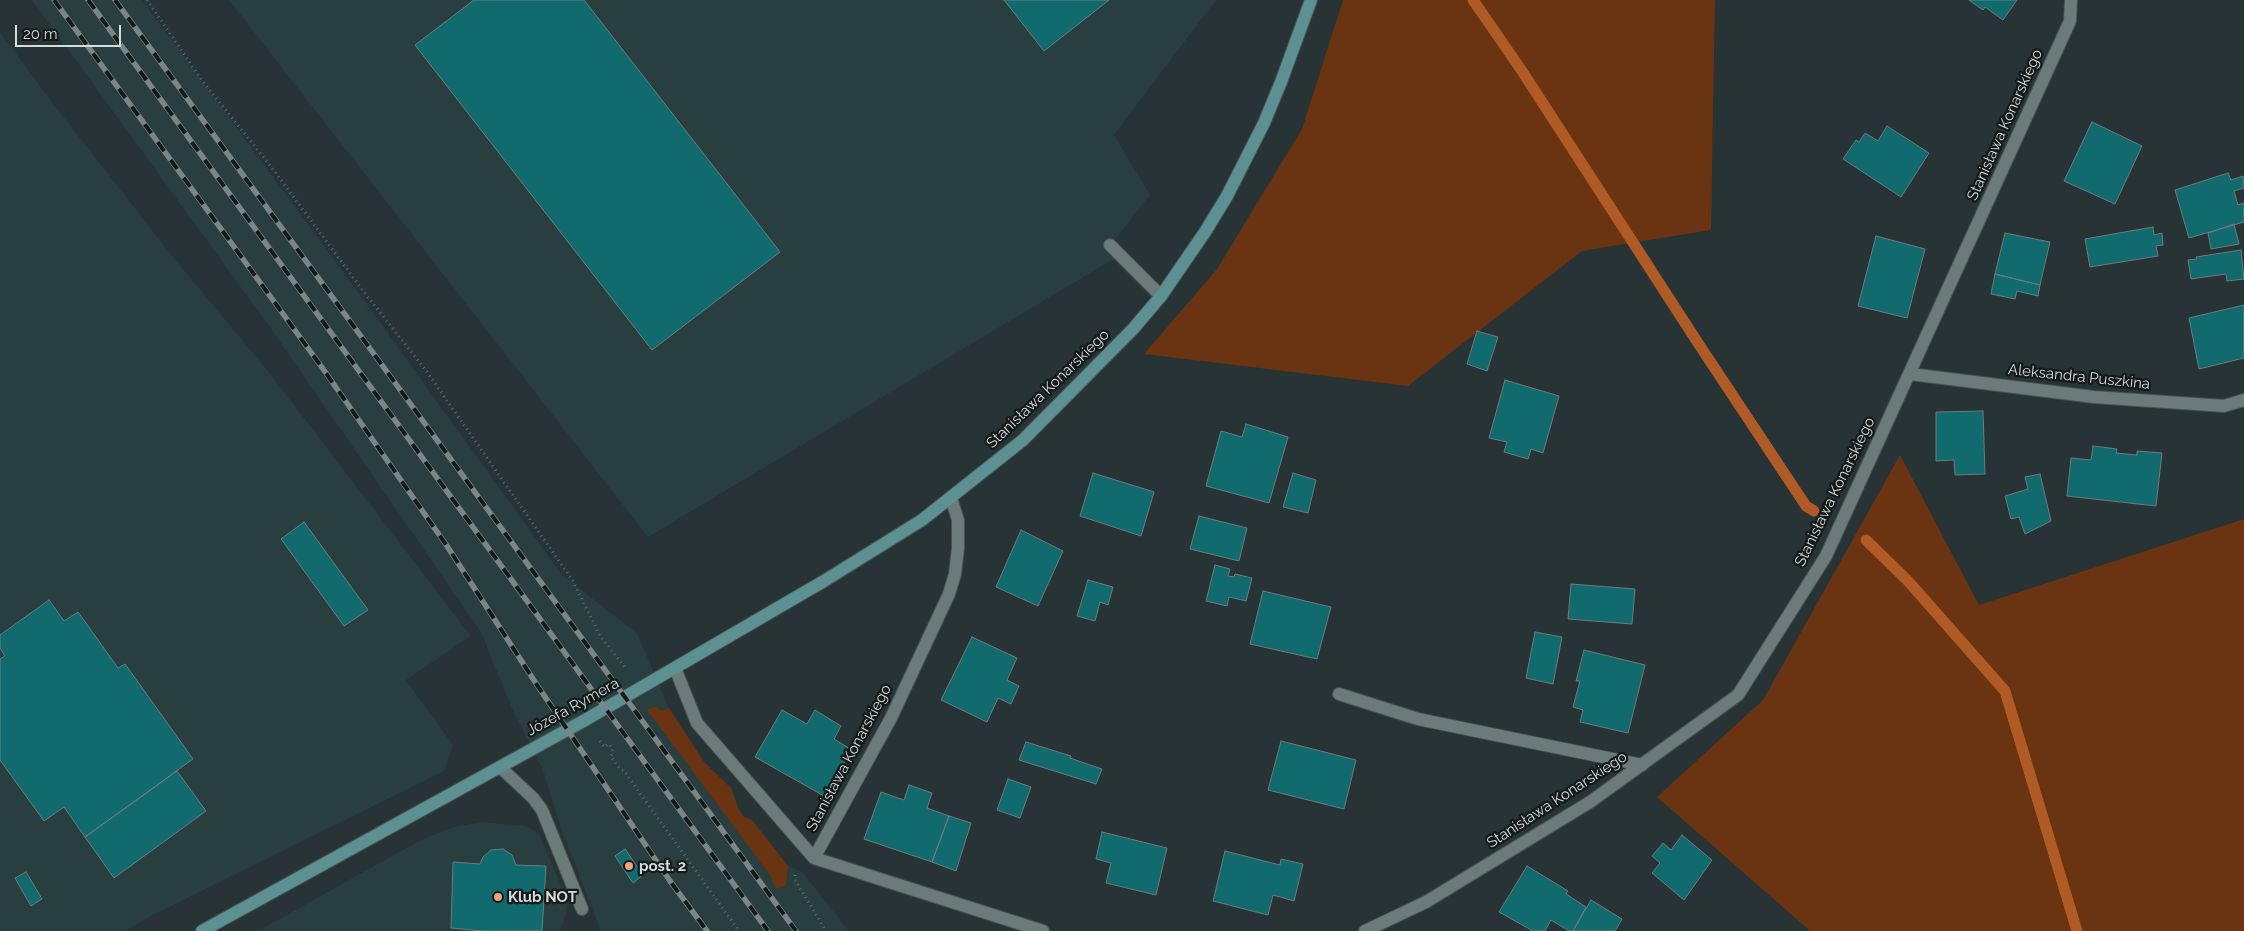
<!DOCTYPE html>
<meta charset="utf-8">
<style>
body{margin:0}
#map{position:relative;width:2244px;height:931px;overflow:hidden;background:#273334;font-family:Raleway,sans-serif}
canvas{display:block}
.scale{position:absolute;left:15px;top:25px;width:106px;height:22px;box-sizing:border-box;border:2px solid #d4dcdc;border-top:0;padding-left:6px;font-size:15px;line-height:18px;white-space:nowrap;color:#d4dcdc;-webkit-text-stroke:4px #14191a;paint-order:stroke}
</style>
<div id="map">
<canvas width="2244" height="931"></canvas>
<div class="scale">20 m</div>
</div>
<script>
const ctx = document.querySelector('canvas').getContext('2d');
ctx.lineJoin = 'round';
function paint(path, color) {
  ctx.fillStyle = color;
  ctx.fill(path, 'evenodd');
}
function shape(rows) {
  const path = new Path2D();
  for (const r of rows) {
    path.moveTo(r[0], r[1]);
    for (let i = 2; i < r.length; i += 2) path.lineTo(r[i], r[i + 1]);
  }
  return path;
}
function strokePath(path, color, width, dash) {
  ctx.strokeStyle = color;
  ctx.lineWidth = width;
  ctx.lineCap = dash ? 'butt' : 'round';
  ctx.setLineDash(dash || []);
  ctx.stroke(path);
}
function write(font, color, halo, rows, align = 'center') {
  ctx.font = font + ' Raleway,sans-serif';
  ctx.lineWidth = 4.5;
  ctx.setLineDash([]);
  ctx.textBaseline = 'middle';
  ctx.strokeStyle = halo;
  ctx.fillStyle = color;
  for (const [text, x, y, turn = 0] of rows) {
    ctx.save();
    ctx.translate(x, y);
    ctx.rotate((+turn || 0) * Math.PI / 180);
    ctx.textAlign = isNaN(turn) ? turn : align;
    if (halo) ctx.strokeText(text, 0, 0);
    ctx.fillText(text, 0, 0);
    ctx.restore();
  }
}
const built = shape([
 [32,0,142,0,361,296,562,575,637,633,669,708,704,762,731,788,739,811,744,817,752,820,788,866,802,872,849,931,601,931,562,831,543,770,513,711,481,632,269,326],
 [229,0,1216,0,1114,135,1150,195,1111,245,1122,254,648,537],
 [0,32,55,106,173,257,268,371,471,636,406,680,453,745,444,771,151,916,125,931,0,931],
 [482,822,525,826,539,833,567,900,566,915,561,931,258,931,419,841,453,827]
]);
const green = shape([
 [1343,0,1715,0,1711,230,1582,251,1408,386,1144,354,1217,269,1302,129],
 [1900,455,1979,605,2244,519,2244,931,1810,931,1657,797,1763,700],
 [657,706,661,711,669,708,704,762,731,788,739,810,744,817,752,820,788,866,786,886,776,889,770,875,647,710]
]);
const stream = shape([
 [1473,0,1522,71,1698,343,1806,506,1814,511],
 [1866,540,1908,581,2005,691,2077,931]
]);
const building = shape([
 [474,0,584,0,780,252,652,350,415,45,474,0],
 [1004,0,1109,0,1044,51,1004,0],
 [1969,0,2017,0,2003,20,1985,7,1983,10,1969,0],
 [2092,122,2142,146,2115,204,2064,181,2092,122],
 [1887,126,1929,153,1901,197,1843,159,1856,140,1859,142,1865,133,1878,141,1887,126],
 [2228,173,2231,180,2243,176,2244,188,2234,191,2238,205,2244,203,2244,223,2244,222,2189,238,2175,190,2228,173],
 [2234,224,2239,244,2211,249,2208,233,2234,224],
 [2153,227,2154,235,2162,233,2163,245,2156,246,2158,256,2090,267,2085,239,2153,227],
 [2005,233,2050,242,2040,285,1995,274,2005,233],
 [1876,236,1925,249,1907,318,1858,306,1876,236],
 [2241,250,2244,279,2227,281,2226,274,2191,279,2188,260,2197,259,2196,257,2241,250],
 [1995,274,2040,285,2038,296,2017,291,2015,299,1991,294,1995,274],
 [2244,305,2244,358,2199,369,2189,318,2244,305],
 [1477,331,1498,337,1487,371,1467,364,1477,331],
 [1505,380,1559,396,1543,453,1531,449,1528,459,1504,452,1507,442,1489,438,1505,380],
 [1983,411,1985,474,1955,475,1954,460,1936,461,1936,412,1983,411],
 [1246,424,1288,437,1269,503,1206,486,1221,431,1242,437,1246,424],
 [2093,446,2117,449,2116,453,2137,455,2137,451,2162,453,2156,506,2067,496,2071,458,2091,460,2093,446],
 [1093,473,1154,492,1141,536,1080,516,1093,473],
 [1293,473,1316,480,1308,513,1283,507,1293,473],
 [2040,474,2051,521,2025,534,2019,517,2011,519,2005,496,2028,489,2025,477,2040,474],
 [1199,516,1247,528,1239,561,1190,549,1199,516],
 [304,522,368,610,344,626,281,539,304,522],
 [1021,530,1063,551,1038,606,996,587,1021,530],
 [1215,565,1230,569,1228,576,1234,577,1235,574,1252,578,1246,601,1229,597,1227,606,1206,601,1215,565],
 [1088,580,1113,587,1108,605,1100,602,1095,621,1077,616,1088,580],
 [1571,584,1635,589,1632,624,1568,619,1571,584],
 [1263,591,1331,607,1317,659,1250,644,1263,591],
 [49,600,64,621,78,612,118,668,125,664,193,759,85,837,64,807,44,821,0,760,0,659,5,656,0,648,0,635,49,600],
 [1535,632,1562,637,1553,684,1526,678,1535,632],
 [972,637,1017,658,1007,680,1019,686,1011,704,998,698,987,722,941,700,972,637],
 [1584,650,1645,665,1628,733,1580,722,1583,710,1573,707,1580,681,1576,681,1584,650],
 [782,710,807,724,815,710,841,726,834,739,852,750,824,796,755,757,782,710],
 [1281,741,1356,760,1344,809,1268,790,1281,741],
 [1026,742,1071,756,1070,758,1102,769,1096,784,1019,760,1026,742],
 [177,771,206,811,114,878,85,837,177,771],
 [1008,779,1031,787,1020,818,997,810,1008,779],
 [909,785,932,793,927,808,949,816,932,862,864,839,881,792,904,800,909,785],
 [949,816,971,823,956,871,932,862,949,816],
 [1102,832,1167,848,1156,895,1106,883,1111,863,1096,859,1102,832],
 [1682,835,1712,860,1684,900,1652,873,1660,863,1652,856,1663,843,1671,850,1682,835],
 [503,849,512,855,516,865,546,866,542,931,483,931,451,928,453,862,480,864,483,857,491,850,503,849],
 [625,849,643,875,633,883,615,856,625,849],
 [1225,851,1280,865,1281,859,1303,864,1294,901,1273,895,1268,915,1213,901,1225,851],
 [1527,866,1568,891,1566,894,1586,907,1573,931,1569,931,1551,920,1545,931,1533,931,1499,912,1527,866],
 [26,872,42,899,31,906,15,878,26,872],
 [1591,900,1622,919,1615,931,1573,931,1591,900]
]);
const path = shape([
 [147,0,201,79,272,168,364,292,427,372,573,581,600,636,625,667],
 [600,741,604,747,609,744,613,749,611,757,620,769,624,771,739,931],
 [795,875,795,880,826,931]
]);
const lane = shape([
 [1110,245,1161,296],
 [1339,694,1418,719,1642,765],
 [500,767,533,798,542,810,582,909]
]);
const street = shape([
 [1910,374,2094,397,2224,406,2244,400],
 [675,668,697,723,814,858,1043,931],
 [814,858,891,718,949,594,955,574,958,548,958,520,951,498],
 [1365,931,1426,902,1590,802,1738,695,1826,556,2070,21,2071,0]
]);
const secondary = shape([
 [202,931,587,719,824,581,922,520,1023,440,1133,329,1161,296,1205,232,1227,196,1264,123,1281,82,1311,0]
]);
const rail = shape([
 [54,0,321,366,447,546,537,685,670,881,707,931],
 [88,0,768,931],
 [115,0,796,931]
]);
const markers = [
 [629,866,5,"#f0a279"],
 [498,897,5,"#f0a279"]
];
const streetNames = [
 ["Stanisława Konarskiego",2005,125,-66],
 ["Aleksandra Puszkina",2079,377,6],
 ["Stanisława Konarskiego",1048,389,-44],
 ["Stanisława Konarskiego",1835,492,-64],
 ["Józefa Rymera",573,707,-29],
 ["Stanisława Konarskiego",849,758,-62],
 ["Stanisława Konarskiego",1557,800,-33]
];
const poiNames = [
 ["post. 2",639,866],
 ["Klub NOT",508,897]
];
paint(built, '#293e3f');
paint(green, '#6a3311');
strokePath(stream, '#b05a26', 11);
paint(building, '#106a6e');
strokePath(building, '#6e7c7d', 1);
strokePath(lane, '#465151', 14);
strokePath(street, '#465151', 14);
strokePath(secondary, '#465151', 14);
strokePath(path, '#606b6b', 3, [1, 4]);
strokePath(lane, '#6c7a7a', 12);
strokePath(street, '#6c7a7a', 12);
strokePath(secondary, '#5d9092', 12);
strokePath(rail, '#7c8687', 5.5);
strokePath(rail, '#14191a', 4, [11]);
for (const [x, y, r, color] of markers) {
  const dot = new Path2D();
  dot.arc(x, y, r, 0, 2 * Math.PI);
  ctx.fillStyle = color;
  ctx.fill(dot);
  strokePath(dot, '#14191a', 2);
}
write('15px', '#d4dcdc', '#14191a', streetNames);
write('bold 15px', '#d4dcdc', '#14191a', poiNames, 'left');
</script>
